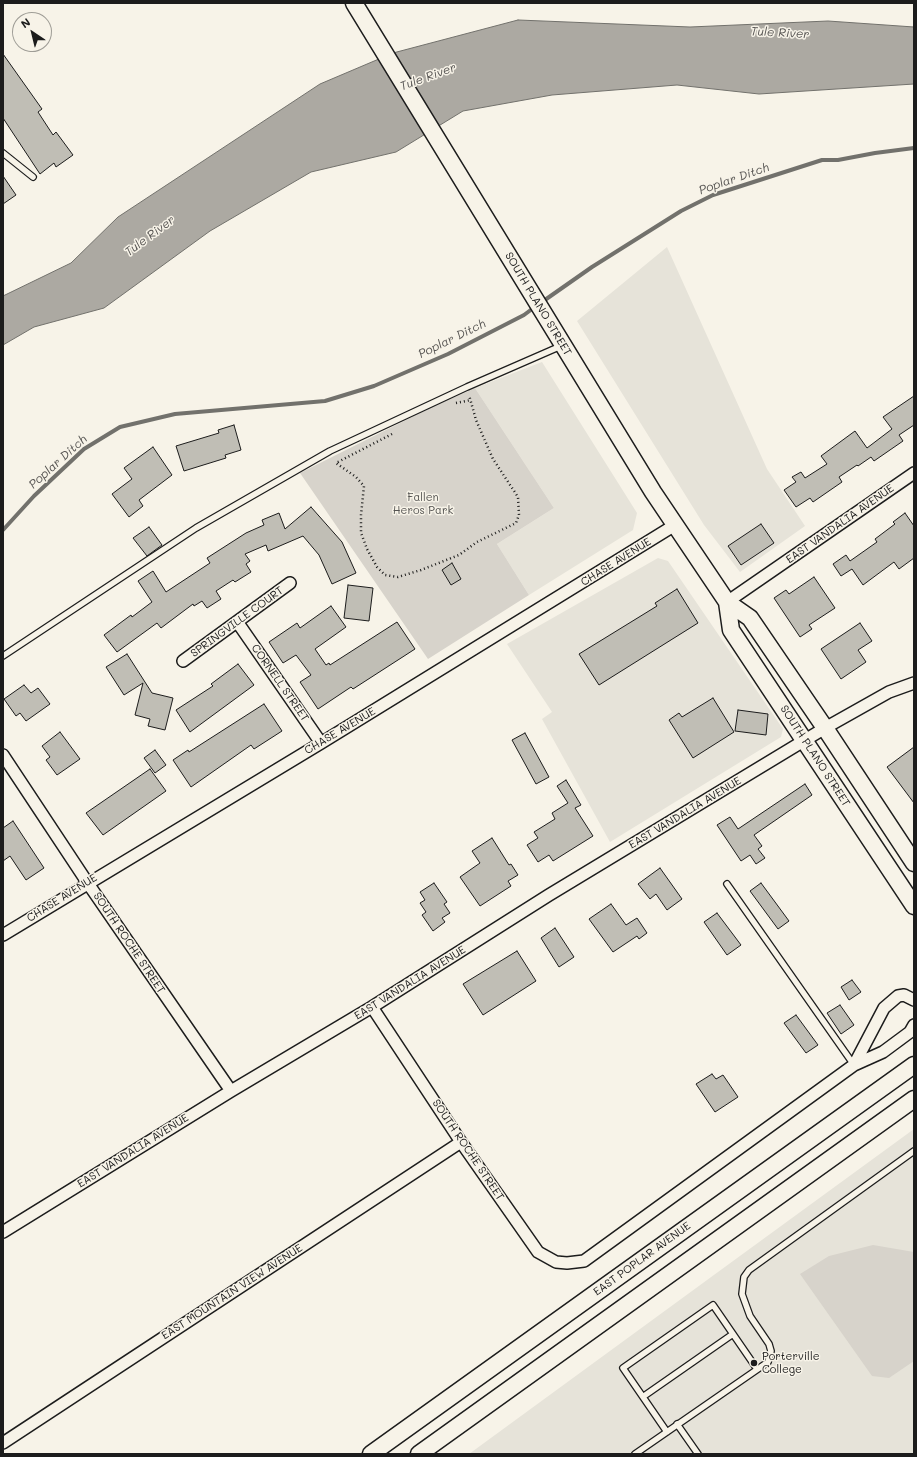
<!DOCTYPE html>
<style>
body{margin:0}
#map{position:relative;width:917px;height:1457px;overflow:hidden;background:#f7f3e8;font-family:Mali,sans-serif}
canvas{display:block}
.frame{position:absolute;inset:0;border:4px solid #1c1c1c;pointer-events:none}
.north{position:absolute;left:12px;top:12px;width:40px;height:40px;box-sizing:border-box;background:#f7f3e8;border:1px solid #9f9d96;border-radius:50%;rotate:325deg;font-size:11px;font-weight:700;line-height:16px;text-align:center;color:#1c1c1c}
.north::after{content:'';display:block;margin:auto;width:14px;height:18px;background:#1c1c1c;clip-path:polygon(50% 0,100% 100%,50% 72%,0 100%)}
</style>
<div id="map">
<canvas width="917" height="1457"></canvas>
<div class="frame"></div>
<div class="north">N</div>
</div>
<script>
const ctx = document.querySelector('canvas').getContext('2d');
ctx.lineJoin = 'round';
function paint(path, color) {
  ctx.fillStyle = color;
  ctx.fill(path, 'evenodd');
}
function shape(rows) {
  const path = new Path2D();
  for (const r of rows) {
    path.moveTo(r[0], r[1]);
    for (let i = 2; i < r.length; i += 2) path.lineTo(r[i], r[i + 1]);
  }
  return path;
}
function strokePath(path, color, width, dash) {
  ctx.strokeStyle = color;
  ctx.lineWidth = width;
  ctx.lineCap = dash ? 'butt' : 'round';
  ctx.setLineDash(dash || []);
  ctx.stroke(path);
}
function write(font, color, halo, rows, align = 'center') {
  ctx.font = font + ' Mali,sans-serif';
  ctx.lineWidth = 3;
  ctx.setLineDash([]);
  ctx.textBaseline = 'middle';
  ctx.strokeStyle = halo;
  ctx.fillStyle = color;
  for (const [text, x, y, turn = 0] of rows) {
    ctx.save();
    ctx.translate(x, y);
    ctx.rotate((+turn || 0) * Math.PI / 180);
    ctx.textAlign = isNaN(turn) ? turn : align;
    if (halo) ctx.strokeText(text, 0, 0);
    ctx.fillText(text, 0, 0);
    ctx.restore();
  }
}
const built = shape([
 [667,247,767,469,805,526,740,572,704,525,577,321],
 [542,362,637,513,633,530,529,595,497,544,554,508,475,388],
 [658,558,668,561,783,729,781,737,610,842,542,719,552,712,507,644],
 [914,1129,914,1454,469,1454,718,1272]
]);
const green = shape([
 [475,388,554,508,497,544,529,595,428,659,300,473,430,408],
 [873,1245,914,1252,914,1361,889,1378,872,1376,800,1274,829,1256]
]);
const water = shape([
 [518,20,690,27,828,21,914,27,914,84,759,94,677,85,552,95,463,111,396,152,311,172,210,231,104,308,34,327,3,345,3,296,71,263,118,217,320,84,393,53,518,20]
]);
const stream = shape([
 [542,302,592,267,681,211,713,195,822,160,838,160,875,153,914,148],
 [3,530,34,496,84,449,120,427,175,414,325,401,374,386,448,354,524,315,536,306]
]);
const building = shape([
 [3,54,42,109,38,112,53,135,56,132,73,155,56,167,54,163,40,174,3,118,3,54],
 [3,176,16,195,3,204,3,176],
 [914,396,914,425,899,435,903,441,874,461,871,457,858,466,857,465,839,477,842,482,813,502,810,498,796,507,784,490,796,482,792,477,801,472,805,478,827,464,821,456,855,431,867,448,892,429,883,417,914,396],
 [234,425,241,450,225,455,226,458,184,471,176,446,219,433,218,430,234,425],
 [153,447,172,475,139,500,143,506,129,517,112,494,132,479,124,468,153,447],
 [311,507,342,542,356,573,332,584,319,555,303,536,268,551,266,545,245,554,250,561,246,564,251,572,235,582,233,580,216,591,221,599,207,608,202,601,194,606,193,604,161,628,157,623,117,652,104,635,131,615,132,617,152,602,138,581,153,571,166,592,210,563,207,558,246,533,264,525,262,520,279,513,285,529,311,507],
 [905,513,914,526,914,558,899,569,894,562,863,585,852,569,841,576,833,564,846,555,850,561,877,542,875,539,895,524,893,522,905,513],
 [761,524,774,543,741,565,728,546,761,524],
 [149,527,162,545,147,556,133,538,149,527],
 [452,563,461,579,451,585,442,570,452,563],
 [814,577,835,608,809,625,812,629,800,637,774,598,786,590,789,594,814,577],
 [348,585,373,588,369,621,344,618,348,585],
 [677,589,698,623,599,685,579,654,657,606,655,603,677,589],
 [331,606,346,627,315,649,326,665,329,663,330,665,397,622,415,649,353,689,351,687,318,709,300,682,311,675,296,655,283,663,269,642,297,623,300,628,331,606],
 [860,623,872,641,858,650,866,662,841,679,821,649,860,623],
 [127,654,152,693,173,698,165,730,148,726,150,719,135,715,143,683,124,695,106,667,127,654],
 [238,664,254,685,190,732,176,710,213,686,211,684,238,664],
 [24,685,31,693,38,688,50,704,26,721,20,713,16,716,4,699,24,685],
 [713,698,734,732,693,758,669,720,679,713,682,717,713,698],
 [264,704,282,731,254,749,251,745,191,787,173,760,188,750,189,752,264,704],
 [738,710,768,714,766,735,735,731,738,710],
 [60,732,80,759,57,775,46,760,50,757,42,746,60,732],
 [525,733,549,777,536,784,512,740,525,733],
 [914,747,914,803,887,767,914,747],
 [155,750,166,765,155,773,144,758,155,750],
 [150,769,166,791,103,835,86,813,150,769],
 [566,780,581,805,575,808,593,836,553,861,549,855,538,862,527,845,538,838,534,832,555,819,552,813,568,803,557,786,566,780],
 [805,784,812,795,754,835,762,846,758,849,765,858,756,864,750,855,741,861,717,825,730,817,738,829,805,784],
 [13,821,44,868,26,880,10,856,3,861,3,828,13,821],
 [492,838,509,865,511,864,518,875,508,881,511,886,480,906,460,877,480,863,472,851,492,838],
 [660,868,682,899,667,910,656,894,650,899,638,884,660,868],
 [434,883,447,902,444,904,450,913,442,918,445,922,433,931,422,915,426,912,420,903,425,900,420,892,434,883],
 [761,883,789,921,778,929,750,891,761,883],
 [611,904,626,925,637,918,647,933,639,939,637,936,613,952,589,919,611,904],
 [717,913,741,945,727,955,704,922,717,913],
 [555,928,574,957,559,967,541,938,555,928],
 [517,951,536,981,483,1015,463,984,517,951],
 [852,980,861,992,849,1000,841,987,852,980],
 [840,1005,854,1025,841,1034,827,1013,840,1005],
 [796,1015,818,1045,806,1053,784,1023,796,1015],
 [712,1074,716,1079,723,1075,738,1097,715,1112,696,1084,712,1074]
]);
const path = shape([
 [456,403,471,400],
 [392,434,336,463,356,477,364,486,361,515,361,533,367,549,377,567,385,575,398,577,421,570,459,555,477,542,516,523,519,515,518,497,493,459,476,420,469,395]
]);
const lane = shape([
 [3,153,33,177],
 [3,656,196,528,330,451,467,387,561,346],
 [727,884,854,1065],
 [644,1396,733,1334],
 [677,1424,698,1454],
 [667,1432,623,1368,713,1305,757,1369],
 [635,1454,768,1362,771,1351,769,1344,750,1316,742,1294,744,1277,749,1270,914,1151]
]);
const street = shape([
 [727,602,914,473],
 [238,623,321,743],
 [183,661,290,583],
 [3,755,87,882,231,1091],
 [3,935,321,743,675,525],
 [372,1007,461,1142,538,1252,556,1262,567,1263,584,1261,854,1065,883,1052,910,1032,914,1025],
 [854,1065,884,1008,898,996,904,995,914,1000],
 [3,1232,231,1091,372,1007,549,895,825,728,889,692,914,683],
 [3,1443,461,1142]
]);
const secondary = shape([
 [354,3,653,492,727,602,750,618,825,728,914,863],
 [727,602,731,630,914,906],
 [371,1454,914,1065],
 [419,1454,914,1099]
]);
const markers = [
 [754,1363,4,"#1c1c1c"]
];
const streetNames = [
 ["SOUTH PLANO STREET",538,304,59],
 ["EAST VANDALIA AVENUE",840,524,-35],
 ["CHASE AVENUE",616,562,-32],
 ["SPRINGVILLE COURT",237,622,-36],
 ["CORNELL STREET",280,683,55],
 ["CHASE AVENUE",340,731,-31],
 ["SOUTH PLANO STREET",815,756,57],
 ["EAST VANDALIA AVENUE",685,813,-31],
 ["CHASE AVENUE",62,898,-32],
 ["SOUTH ROCHE STREET",129,943,56],
 ["EAST VANDALIA AVENUE",410,983,-32],
 ["SOUTH ROCHE STREET",468,1150,56],
 ["EAST VANDALIA AVENUE",133,1151,-32],
 ["EAST POPLAR AVENUE",642,1259,-36],
 ["EAST MOUNTAIN VIEW AVENUE",232,1292,-33]
];
const parkNames = [
 ["Fallen",423,498],
 ["Heros Park",423,511]
];
const poiNames = [
 ["Porterville",762,1357],
 ["College",762,1370]
];
const waterNames = [
 ["Tule River",780,33,3],
 ["Tule River",428,77,-20],
 ["Poplar Ditch",734,179,-19],
 ["Tule River",150,236,-37],
 ["Poplar Ditch",452,339,-26],
 ["Poplar Ditch",58,462,-42]
];
paint(built, '#e6e3d9');
paint(green, '#d7d3cb');
paint(water, '#aca9a2');
strokePath(water, '#72716c', 1);
strokePath(stream, '#72716c', 4);
paint(building, '#c0beb5');
strokePath(building, '#1c1c1c', 1);
strokePath(lane, '#1c1c1c', 8);
strokePath(street, '#1c1c1c', 14);
strokePath(secondary, '#1c1c1c', 19);
strokePath(path, '#1c1c1c', 2.5, [1, 3]);
strokePath(lane, '#f7f3e8', 5.5);
strokePath(street, '#f7f3e8', 11);
strokePath(secondary, '#f7f3e8', 16);
for (const [x, y, r, color] of markers) {
  const dot = new Path2D();
  dot.arc(x, y, r, 0, 2 * Math.PI);
  ctx.fillStyle = color;
  ctx.fill(dot);
  strokePath(dot, '#f7f3e8', 1.5);
}
write('11px', '#1c1c1c', '#f7f3e8', streetNames);
write('11px', '#545351', '#f7f3e8', parkNames);
write('11px', '#1c1c1c', '#f7f3e8', poiNames, 'left');
write('italic 12px', '#565452', '#f7f3e8', waterNames);
</script>
